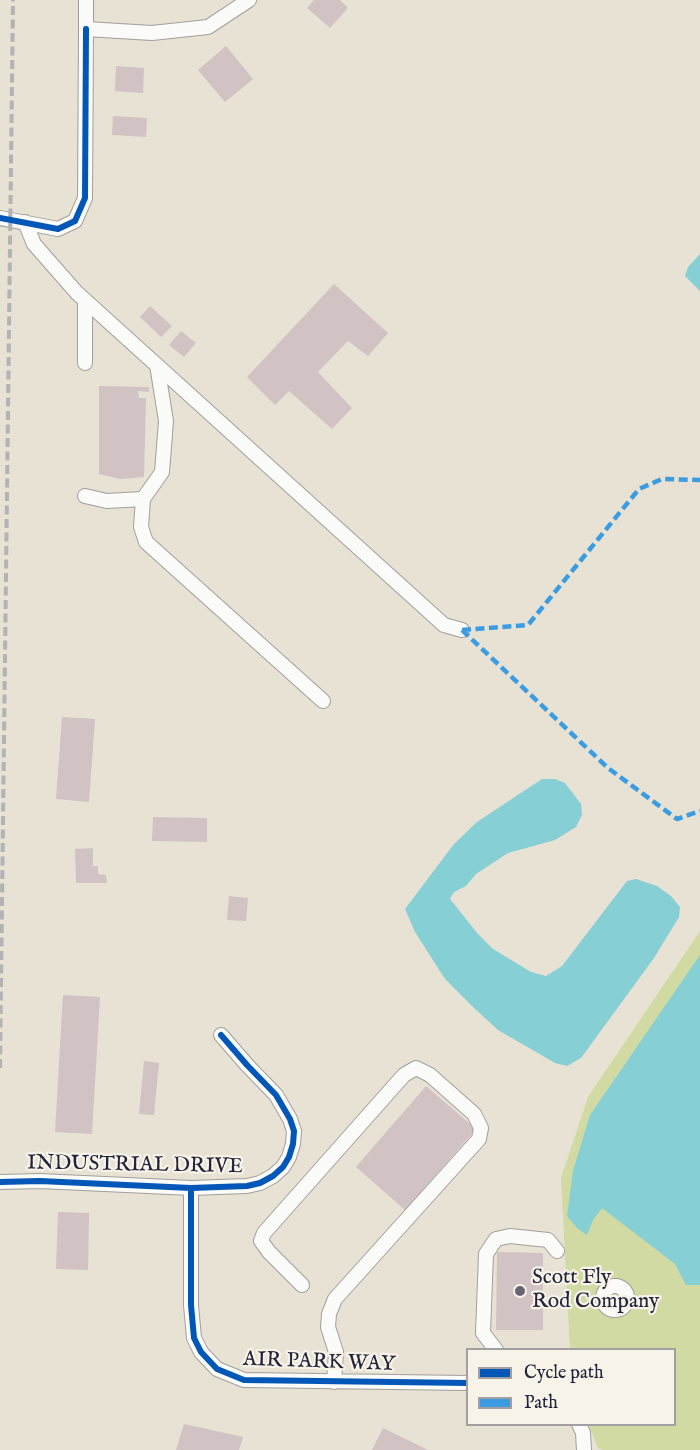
<!DOCTYPE html>
<style>
body{margin:0}
#map{position:relative;width:700px;height:1450px;overflow:hidden;background:#e7e2d4;font-family:"IM FELL English",serif}
canvas{display:block}
.legend{position:absolute;left:466px;top:1348px;width:210px;height:78px;box-sizing:border-box;background:#f7f3e8;border:2px solid #a29fa3;margin:0;padding:8px 10px;list-style:none;font-size:18px;color:#22223b}
.legend li{display:flex;align-items:center;gap:12px;height:30px}
.legend b{width:30px;border:2px solid #a29fa3}
</style>
<div id="map">
<canvas width="700" height="1450"></canvas>
<ul class="legend">
<li><b style="height:8px;background:#0057b8"></b>Cycle path</li>
<li><b style="height:8px;background:#3c9ce2"></b>Path</li>
</ul>
</div>
<script>
const ctx = document.querySelector('canvas').getContext('2d');
ctx.lineJoin = 'round';
function paint(path, color) {
  ctx.fillStyle = color;
  ctx.fill(path, 'evenodd');
}
function shape(rows) {
  const path = new Path2D();
  for (const r of rows) {
    if (r.length === 3) {
      path.moveTo(r[0] + r[2], r[1]);
      path.arc(r[0], r[1], r[2], 0, 2 * Math.PI);
      continue;
    }
    path.moveTo(r[0], r[1]);
    for (let i = 2; i < r.length; i += 2) path.lineTo(r[i], r[i + 1]);
  }
  return path;
}
function strokePath(path, color, width, dash) {
  ctx.strokeStyle = color;
  ctx.lineWidth = width;
  ctx.lineCap = dash ? 'butt' : 'round';
  ctx.setLineDash(dash || []);
  ctx.stroke(path);
}
function write(font, color, halo, rows, align = 'center') {
  ctx.font = font + ' "IM FELL English",serif';
  ctx.lineWidth = 4.5;
  ctx.setLineDash([]);
  ctx.textBaseline = 'middle';
  ctx.strokeStyle = halo;
  ctx.fillStyle = color;
  for (const [text, x, y, turn = 0] of rows) {
    ctx.save();
    ctx.translate(x, y);
    ctx.rotate((+turn || 0) * Math.PI / 180);
    ctx.textAlign = isNaN(turn) ? turn : align;
    if (halo) ctx.strokeText(text, 0, 0);
    ctx.fillText(text, 0, 0);
    ctx.restore();
  }
}
const green = shape([
 [700,931,700,1450,603,1450,598,1448,589,1425,674,1424,674,1350,570,1349,561,1178,588,1097]
]);
const water = shape([
 [700,254,700,291,685,276,688,267],
 [542,779,555,779,565,783,581,804,582,815,576,827,555,840,508,853,476,874,466,886,454,892,450,899,478,934,493,949,531,972,546,976,562,966,627,881,636,879,657,886,671,896,680,907,679,917,654,958,581,1058,567,1066,555,1063,498,1030,475,1009,445,979,415,932,405,909,454,844,477,822],
 [700,955,700,1285,686,1285,675,1264,602,1208,593,1220,587,1235,577,1228,567,1216,573,1171,590,1115]
]);
const building = shape([
 [314,0,340,0,348,8,330,28,307,8],
 [226,46,253,79,225,102,198,70],
 [116,66,144,68,143,93,115,91],
 [113,116,147,118,146,137,112,135],
 [334,284,388,333,368,356,348,341,318,372,352,408,332,429,289,391,275,405,247,377],
 [150,306,172,326,161,337,140,317],
 [181,331,196,343,184,357,169,345],
 [99,386,149,387,149,392,138,391,139,398,146,398,144,477,120,479,99,474],
 [62,717,95,719,89,802,56,799],
 [153,817,207,818,207,842,152,841],
 [93,848,93,866,98,866,98,874,106,875,107,883,76,883,75,849],
 [229,896,248,898,246,921,227,920],
 [63,995,100,997,92,1134,55,1132],
 [144,1061,159,1063,154,1115,139,1114],
 [426,1086,476,1129,405,1210,356,1167],
 [58,1212,89,1213,88,1270,56,1269],
 [497,1252,543,1253,543,1330,496,1330],
 [184,1424,243,1437,239,1450,176,1450],
 [383,1428,428,1450,372,1450]
]);
const minor = shape([
 [86,0,86,29,152,33,208,27,249,0],
 [0,218,58,229,75,221,85,198,86,29],
 [25,222,34,244,77,293,444,625,462,630],
 [85,300,85,363],
 [157,365,166,421,162,472,143,499,141,527,146,542,323,701],
 [85,496,107,501,143,499],
 [0,1182,40,1181,191,1188,247,1186,260,1183,273,1176,283,1167,289,1157,293,1144,294,1131,290,1119,276,1095,247,1065,221,1035],
 [191,1188,191,1305,194,1338,201,1352,217,1369,244,1380,468,1383],
 [302,1285,269,1252,261,1241,264,1233,404,1075,416,1068,430,1075,474,1114,481,1128,479,1139,335,1299,329,1314,328,1327,336,1352,334,1382],
 [615,1298,12],
 [496,1350,483,1333,486,1254,496,1239,510,1236,548,1240,557,1251],
 [579,1424,583,1433,584,1450]
]);
const rail = shape([
 [0,1068,13,0]
]);
const quiet = shape([
 [462,630,608,768,677,819,700,811],
 [462,630,528,625,639,489,662,479,700,480]
]);
const cycleway = shape([
 [0,218,58,229,75,221,85,198,86,29],
 [0,1182,40,1181,191,1188,247,1186,260,1183,273,1176,283,1167,289,1157,293,1144,294,1131,290,1119,276,1095,247,1065,221,1035],
 [191,1188,191,1305,194,1338,201,1352,217,1369,244,1380,468,1383]
]);
const markers = [
 [520,1291,6,"#676571"]
];
const streetNames = [
 ["INDUSTRIAL DRIVE",135,1166,1],
 ["AIR PARK WAY",319,1363,2]
];
const poiNames = [
 ["Scott Fly",532,1279],
 ["Rod Company",532,1303]
];
paint(green, '#d0daa2');
paint(water, '#85cfd5');
paint(building, '#d1c2c4');
strokePath(minor, '#a29f9b', 16);
strokePath(minor, '#fbfbf9', 14);
strokePath(rail, '#b3b2b4', 4, [9, 4.5]);
strokePath(quiet, '#3c9ce2', 4.5, [9, 4.5]);
strokePath(cycleway, '#0057b8', 6);
for (const [x, y, r, color] of markers) {
  const dot = new Path2D();
  dot.arc(x, y, r, 0, 2 * Math.PI);
  ctx.fillStyle = color;
  ctx.fill(dot);
  strokePath(dot, '#f7f3e8', 2);
}
write('21px', '#22223b', '#f7f3e8', streetNames);
write('21px', '#22223b', '#f7f3e8', poiNames, 'left');
</script>
